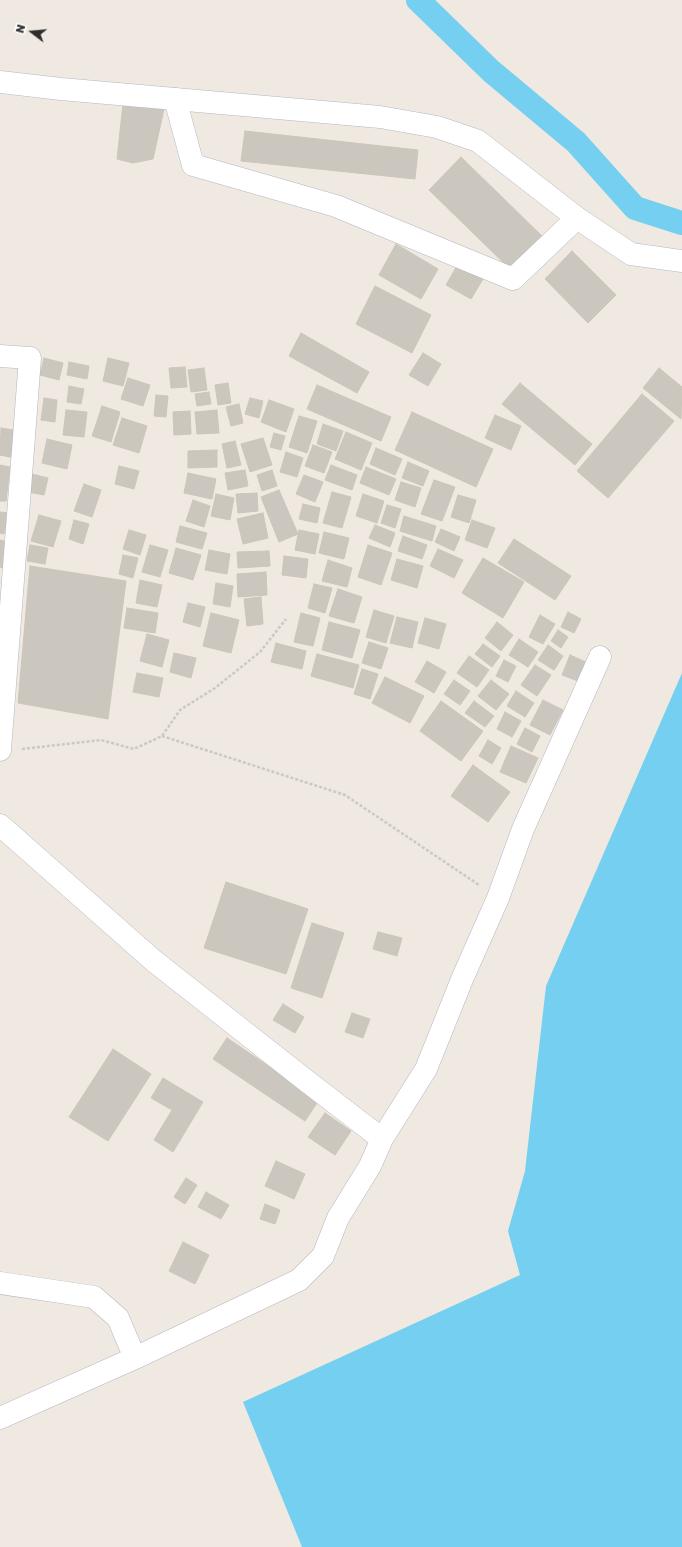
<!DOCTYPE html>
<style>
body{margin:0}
#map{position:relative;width:682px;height:1547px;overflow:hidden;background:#efe9e1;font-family:"Golos Text",sans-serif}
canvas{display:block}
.north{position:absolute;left:12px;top:12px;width:40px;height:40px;-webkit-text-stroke:3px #fff;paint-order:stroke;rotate:286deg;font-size:11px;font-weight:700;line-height:16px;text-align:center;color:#2e2e2e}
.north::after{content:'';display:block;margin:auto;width:14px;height:18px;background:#2e2e2e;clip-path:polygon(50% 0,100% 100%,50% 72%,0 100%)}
</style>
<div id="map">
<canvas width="682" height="1547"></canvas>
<div class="north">N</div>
</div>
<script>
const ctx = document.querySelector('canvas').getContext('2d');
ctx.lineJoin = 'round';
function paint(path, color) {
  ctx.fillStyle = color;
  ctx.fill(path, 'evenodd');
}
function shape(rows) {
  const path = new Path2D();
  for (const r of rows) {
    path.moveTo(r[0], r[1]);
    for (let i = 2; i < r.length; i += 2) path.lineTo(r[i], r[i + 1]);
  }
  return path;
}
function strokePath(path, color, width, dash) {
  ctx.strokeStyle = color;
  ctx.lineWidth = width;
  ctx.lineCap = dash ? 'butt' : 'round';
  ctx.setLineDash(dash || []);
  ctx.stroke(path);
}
const water = shape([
 [682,673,682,1547,302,1547,243,1402,520,1275,508,1231,525,1171,546,986]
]);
const canal = shape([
 [418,0,491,71,576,142,635,208,682,223]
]);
const building = shape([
 [123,104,164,109,153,159,133,163,117,159,123,104],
 [245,131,418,150,415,179,241,161,245,131],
 [461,157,544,238,512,271,429,190,461,157],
 [396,244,438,269,421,299,379,275,396,244],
 [572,251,616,295,588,323,545,279,572,251],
 [458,264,483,279,471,299,446,285,458,264],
 [375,286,431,315,412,353,356,324,375,286],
 [301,333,369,372,357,393,289,356,301,333],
 [423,353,441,364,428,386,409,375,423,353],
 [44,358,63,363,59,380,40,375,44,358],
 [108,358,129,363,123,386,103,381,108,358],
 [69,362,89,366,87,379,67,375,69,362],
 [185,367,187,387,171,388,169,368,185,367],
 [204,368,207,390,191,392,188,370,204,368],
 [659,368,682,387,681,419,643,388,659,368],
 [128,378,150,385,143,406,121,399,128,378],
 [228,383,231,403,218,405,215,385,228,383],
 [520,383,592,444,575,465,502,404,520,383],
 [317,385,391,417,381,441,307,409,317,385],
 [69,386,84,389,81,404,67,402,69,386],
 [209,392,211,404,197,406,195,394,209,392],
 [642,394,674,421,608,498,577,471,642,394],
 [156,395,168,396,166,417,154,416,156,395],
 [44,398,57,400,55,422,41,420,44,398],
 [250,398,263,401,259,418,245,414,250,398],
 [269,400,294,409,286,432,261,422,269,400],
 [239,404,243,423,231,426,226,407,239,404],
 [102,406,120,412,111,442,92,436,102,406],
 [66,410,87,412,84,437,63,435,66,410],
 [217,410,219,433,197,434,195,412,217,410],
 [190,411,191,434,174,435,173,412,190,411],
 [412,412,493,449,476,487,395,450,412,412],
 [495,415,521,426,511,450,485,438,495,415],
 [299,416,317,421,307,453,289,447,299,416],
 [122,418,147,426,139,453,113,445,122,418],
 [323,424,343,431,336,451,317,444,323,424],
 [1,428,20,431,15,458,0,455,1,428],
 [346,432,372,443,361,470,335,459,346,432],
 [274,433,285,436,281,450,270,447,274,433],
 [263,438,272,465,250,472,241,444,263,438],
 [47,439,72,445,67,469,42,463,47,439],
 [235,441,241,465,227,468,222,444,235,441],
 [313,445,332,452,324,473,305,466,313,445],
 [376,448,402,459,395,475,370,464,376,448],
 [217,450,217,467,188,468,188,451,217,450],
 [286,452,303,458,297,477,280,472,286,452],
 [408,462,429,471,423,486,402,478,408,462],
 [0,465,10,467,6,501,0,501,0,465],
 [331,465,357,475,352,490,325,480,331,465],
 [119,466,139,471,134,489,115,484,119,466],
 [366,467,396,479,389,495,360,483,366,467],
 [245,470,248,486,228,490,225,473,245,470],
 [272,470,277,486,262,491,257,475,272,470],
 [188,473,216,479,212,499,184,493,188,473],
 [32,474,48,478,44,495,28,492,32,474],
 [304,475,323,482,315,502,296,494,304,475],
 [434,480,455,487,442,521,421,514,434,480],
 [401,482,421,488,415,507,395,500,401,482],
 [84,484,101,490,92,517,74,511,84,484],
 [279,490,298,534,279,542,261,497,279,490],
 [332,492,351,497,342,528,323,523,332,492],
 [257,493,258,511,238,513,236,494,257,493],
 [216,494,234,498,230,520,211,516,216,494],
 [363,494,384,501,377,523,356,516,363,494],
 [458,495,476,500,469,523,451,517,458,495],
 [193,500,210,506,204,527,186,521,193,500],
 [303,504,320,508,317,523,299,519,303,504],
 [387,505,401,509,395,528,381,523,387,505],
 [0,512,8,513,4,534,0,533,0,512],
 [263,513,268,538,243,544,237,519,263,513],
 [39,515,61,521,53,547,31,541,39,515],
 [404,516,436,526,432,541,400,531,404,516],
 [74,520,89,524,83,544,69,539,74,520],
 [472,520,495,528,487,548,465,540,472,520],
 [375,525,395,533,390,547,369,538,375,525],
 [180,526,207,533,202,549,176,542,180,526],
 [441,529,460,537,454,551,435,542,441,529],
 [129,530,146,535,140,555,123,549,129,530],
 [299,530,319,534,315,554,295,550,299,530],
 [324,532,349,538,344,559,319,553,324,532],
 [403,536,427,545,422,559,398,551,403,536],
 [514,539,571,576,555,600,498,563,514,539],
 [0,540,8,542,3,568,0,567,0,540],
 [30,545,48,548,45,564,27,561,30,545],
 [150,545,168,550,160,577,142,572,150,545],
 [368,545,392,553,381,585,358,577,368,545],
 [176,548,201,555,193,580,169,573,176,548],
 [438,549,463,560,454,578,430,566,438,549],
 [209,550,230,554,227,574,205,570,209,550],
 [269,551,270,566,238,568,237,552,269,551],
 [123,555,138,558,133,578,119,574,123,555],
 [284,556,308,559,306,578,282,575,284,556],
 [483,558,524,582,503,618,462,593,483,558],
 [397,559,423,566,417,588,391,580,397,559],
 [328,560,352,568,347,587,322,581,328,560],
 [30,566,126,581,108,719,18,703,30,566],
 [266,572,267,595,238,597,237,574,266,572],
 [140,580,162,585,157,607,136,603,140,580],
 [216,583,233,586,230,607,213,604,216,583],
 [314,584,332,588,325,613,308,608,314,584],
 [338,589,362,597,354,623,329,616,338,589],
 [261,597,263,624,247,626,244,599,261,597],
 [188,603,205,607,200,627,183,622,188,603],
 [127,608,158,613,155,633,124,628,127,608],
 [374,610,394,616,386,643,366,637,374,610],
 [568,612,581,619,574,633,561,627,568,612],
 [211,613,239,620,231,653,203,646,211,613],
 [301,613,320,618,313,646,294,642,301,613],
 [540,615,555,624,543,644,529,637,540,615],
 [397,617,418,622,412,648,390,643,397,617],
 [425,618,446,624,439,649,418,643,425,618],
 [329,622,360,630,352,658,322,650,329,622],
 [497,622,513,635,501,651,485,638,497,622],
 [558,630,568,637,561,648,551,641,558,630],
 [147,634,169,640,162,667,140,661,147,634],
 [519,639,538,652,528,667,509,655,519,639],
 [369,642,388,648,381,669,362,663,369,642],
 [276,643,306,651,302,669,271,662,276,643],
 [483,644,500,656,492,667,475,654,483,644],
 [548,645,563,656,554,670,538,660,548,645],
 [174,653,196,658,191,678,170,672,174,653],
 [317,654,359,665,353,688,311,676,317,654],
 [570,655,586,662,578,681,562,675,570,655],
 [469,656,489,670,477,687,457,673,469,656],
 [504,660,516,666,508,682,496,676,504,660],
 [427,661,446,672,434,693,415,682,427,661],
 [535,665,551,675,537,696,521,685,535,665],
 [362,669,378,674,370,699,354,694,362,669],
 [137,673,163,678,159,697,133,692,137,673],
 [385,677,424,696,410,723,372,703,385,677],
 [454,680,470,691,460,705,444,694,454,680],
 [491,680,509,694,496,710,478,696,491,680],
 [516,691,534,703,525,717,507,706,516,691],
 [543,700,563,710,550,735,530,725,543,700],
 [441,701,483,731,461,761,420,731,441,701],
 [474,701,494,716,485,727,465,713,474,701],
 [505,712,521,721,512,737,497,729,505,712],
 [525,728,540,736,532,752,517,744,525,728],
 [488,740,501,748,492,764,479,756,488,740],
 [511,746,538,758,526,783,500,772,511,746],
 [473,765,510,792,488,822,451,796,473,765],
 [226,882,308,909,286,974,204,948,226,882],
 [312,923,344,933,322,998,291,988,312,923],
 [378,932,402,938,397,956,373,949,378,932],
 [283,1004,304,1017,295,1033,273,1020,283,1004],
 [352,1013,370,1019,363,1038,345,1032,352,1013],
 [227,1038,319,1100,305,1121,213,1059,227,1038],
 [113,1049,151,1074,108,1141,69,1117,113,1049],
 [163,1078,203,1102,173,1152,154,1140,172,1110,151,1098,163,1078],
 [325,1113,351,1131,335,1155,308,1137,325,1113],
 [276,1161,305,1174,294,1199,265,1186,276,1161],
 [186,1178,197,1185,185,1204,174,1197,186,1178],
 [206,1192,229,1205,221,1219,198,1207,206,1192],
 [265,1204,280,1210,275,1224,260,1219,265,1204],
 [183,1242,209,1255,195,1284,169,1271,183,1242]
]);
const path = shape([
 [162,736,345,795,479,885],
 [22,749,101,740,134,749,162,736,180,710,215,688,260,652,286,619]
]);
const minor = shape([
 [175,99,193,165,336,206,513,279,577,218],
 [0,356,30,358,0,750],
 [0,825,154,961,304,1079,382,1139],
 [0,1283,94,1297,118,1318,135,1358],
 [0,1418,135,1358,299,1280,323,1256,338,1218,370,1166,382,1139,426,1069,463,977,498,898,523,829,600,657]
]);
const tertiary = shape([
 [0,82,61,89,380,117,437,127,478,141,577,218,631,254,682,261]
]);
paint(water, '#75cff0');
strokePath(canal, '#75cff0', 24);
paint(building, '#cbc7bf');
strokePath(building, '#cbc5ba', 1);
strokePath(minor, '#b4b7c1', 23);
strokePath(tertiary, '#b4b7c1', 23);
strokePath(path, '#c9c9c9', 2.5, [3, 2]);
strokePath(minor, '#fff', 22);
strokePath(tertiary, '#fff', 22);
</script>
